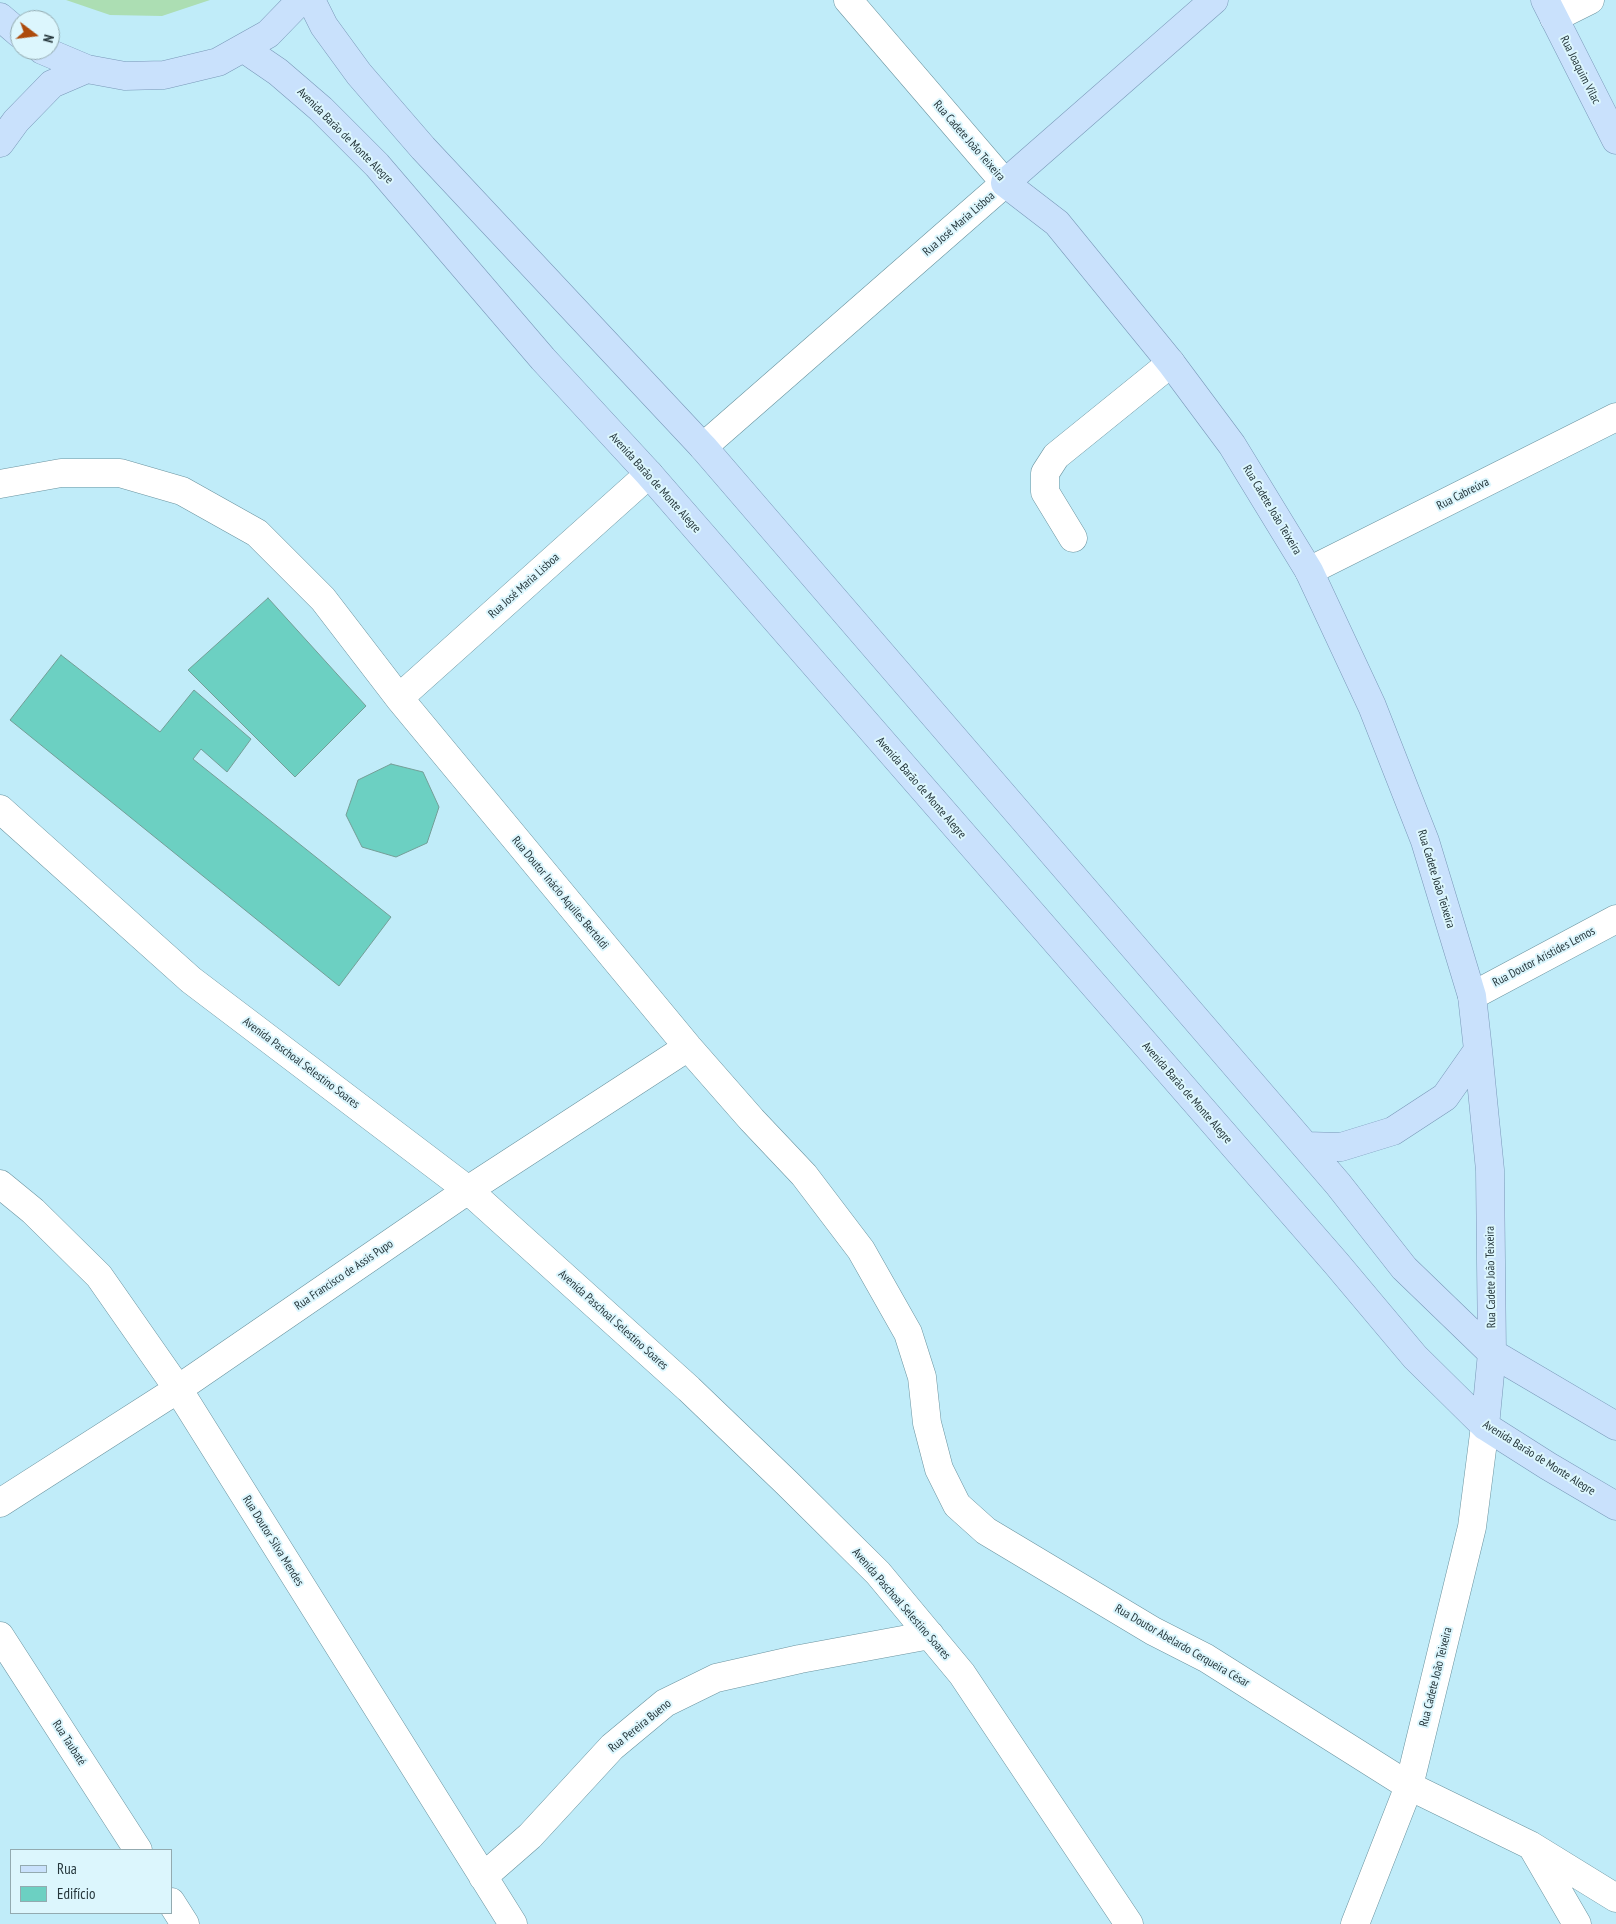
<!DOCTYPE html>
<meta charset="utf-8">
<style>
body{margin:0}
#map{position:relative;width:1616px;height:1924px;overflow:hidden;background:#c0ecf9;font-family:"PT Sans Narrow",sans-serif}
canvas{display:block}
.legend{position:absolute;left:10px;top:1849px;width:162px;height:65px;box-sizing:border-box;background:#dcf6fd;border:1px solid #93aab0;margin:0;padding:6px 9px;list-style:none;font-size:15px;color:#26373c}
.legend li{display:flex;align-items:center;gap:10px;height:25px}
.legend b{width:25px;border:1px solid #93aab0}
.north{position:absolute;left:10px;top:10px;width:50px;height:50px;box-sizing:border-box;background:#dcf6fd;border:1px solid #93aab0;border-radius:50%;rotate:105deg;font-size:14px;font-weight:700;line-height:20px;text-align:center;color:#26373c}
.north::after{content:'';display:block;margin:auto;width:18px;height:22px;background:#ad4b0c;clip-path:polygon(50% 0,100% 100%,50% 72%,0 100%)}
</style>
<div id="map">
<canvas width="1616" height="1924"></canvas>
<ul class="legend">
<li><b style="height:6px;background:#c9e1fc"></b>Rua</li>
<li><b style="height:14px;background:#6cd0c2"></b>Edifício</li>
</ul>
<div class="north">N</div>
</div>
<script>
const ctx = document.querySelector('canvas').getContext('2d');
ctx.lineJoin = 'round';
function paint(path, color) {
  ctx.fillStyle = color;
  ctx.fill(path, 'evenodd');
}
function shape(rows) {
  const path = new Path2D();
  for (const r of rows) {
    path.moveTo(r[0], r[1]);
    for (let i = 2; i < r.length; i += 2) path.lineTo(r[i], r[i + 1]);
  }
  return path;
}
function strokePath(path, color, width, dash) {
  ctx.strokeStyle = color;
  ctx.lineWidth = width;
  ctx.lineCap = dash ? 'butt' : 'round';
  ctx.setLineDash(dash || []);
  ctx.stroke(path);
}
function write(font, color, halo, rows, align = 'center') {
  ctx.font = font + ' "PT Sans Narrow",sans-serif';
  ctx.lineWidth = 4;
  ctx.setLineDash([]);
  ctx.textBaseline = 'middle';
  ctx.strokeStyle = halo;
  ctx.fillStyle = color;
  for (const [text, x, y, turn = 0] of rows) {
    ctx.save();
    ctx.translate(x, y);
    ctx.rotate((+turn || 0) * Math.PI / 180);
    ctx.textAlign = isNaN(turn) ? turn : align;
    if (halo) ctx.strokeText(text, 0, 0);
    ctx.fillText(text, 0, 0);
    ctx.restore();
  }
}
const green = shape([
 [66,0,210,0,162,16,110,15]
]);
const building = shape([
 [268,598,366,706,295,777,188,670,268,598],
 [61,655,160,732,194,690,251,739,227,772,201,749,193,759,391,917,339,986,10,720,61,655],
 [391,764,423,772,439,807,427,843,396,857,362,847,346,815,358,780,391,764]
]);
const minor = shape([
 [1554,18,1590,0],
 [703,447,1005,183,848,0],
 [0,484,61,473,120,473,182,491,257,533,323,599,399,698,688,1047,752,1120,804,1175,861,1250,908,1333,922,1377,927,1423,939,1469,957,1505,986,1531,1153,1631,1206,1658,1409,1786,1530,1845,1616,1898],
 [1073,538,1045,492,1045,473,1056,456,1171,363],
 [1309,571,1616,417],
 [399,698,649,474],
 [0,809,191,980,468,1190,689,1389,787,1483,878,1573,962,1674,1129,1924],
 [1472,996,1616,919],
 [0,1184,33,1211,99,1276,178,1389,513,1924],
 [0,1503,178,1389,468,1190,688,1047],
 [0,1636,138,1850],
 [1534,1850,1577,1924],
 [483,1877,530,1836,612,1747,665,1703,716,1678,800,1659,930,1635],
 [171,1902,185,1924],
 [1355,1924,1409,1786,1472,1527,1485,1426]
]);
const major = shape([
 [311,0,324,26,359,74,423,148,703,447,1338,1184,1404,1268,1492,1353,1616,1426],
 [1214,0,1005,183,1057,223,1171,363,1232,445,1309,571,1372,706,1425,841,1472,996,1478,1050,1490,1170,1492,1353,1485,1426],
 [1545,0,1616,140],
 [0,17,20,34],
 [243,48,278,72,321,109,377,165,543,359,649,474,1336,1263,1415,1357,1485,1426,1548,1466,1616,1506],
 [42,50,87,69,125,76,164,75,218,62,268,34,301,0],
 [0,143,16,121,52,84,87,69],
 [1306,1146,1341,1147,1393,1131,1445,1097,1478,1050]
]);
const streetNames = [
 ["Rua Joaquim Vilac",1580,70,63],
 ["Avenida Barão de Monte Alegre",345,136,45],
 ["Rua Cadete João Teixeira",969,141,49],
 ["Rua José Maria Lisboa",959,224,-41],
 ["Avenida Barão de Monte Alegre",655,483,48],
 ["Rua Cabreúva",1463,494,-27],
 ["Rua Cadete João Teixeira",1272,510,59],
 ["Rua José Maria Lisboa",524,586,-42],
 ["Avenida Barão de Monte Alegre",921,788,49],
 ["Rua Cadete João Teixeira",1436,879,73],
 ["Rua Doutor Inácio Aquiles Bertoldi",560,893,50],
 ["Rua Doutor Aristides Lemos",1544,957,-28],
 ["Avenida Paschoal Selestino Soares",301,1063,37],
 ["Avenida Barão de Monte Alegre",1187,1093,49],
 ["Rua Francisco de Assis Pupo",344,1275,-34],
 ["Rua Cadete João Teixeira",1491,1277,-91],
 ["Avenida Paschoal Selestino Soares",613,1320,42],
 ["Avenida Barão de Monte Alegre",1539,1458,32],
 ["Rua Doutor Silva Mendes",273,1541,58],
 ["Avenida Paschoal Selestino Soares",901,1604,49],
 ["Rua Doutor Abelardo Cerqueira César",1182,1646,30],
 ["Rua Cadete João Teixeira",1436,1677,-76],
 ["Rua Pereira Bueno",640,1726,-39],
 ["Rua Taubaté",69,1743,57]
];
paint(green, '#acdeb3');
paint(building, '#6cd0c2');
strokePath(building, '#739e97', 1);
strokePath(minor, '#6a939f', 29);
strokePath(major, '#7998b8', 29);
strokePath(minor, '#fff', 28);
strokePath(major, '#c9e1fc', 28);
write('12px', '#26373c', '#dcf6fd', streetNames);
</script>
